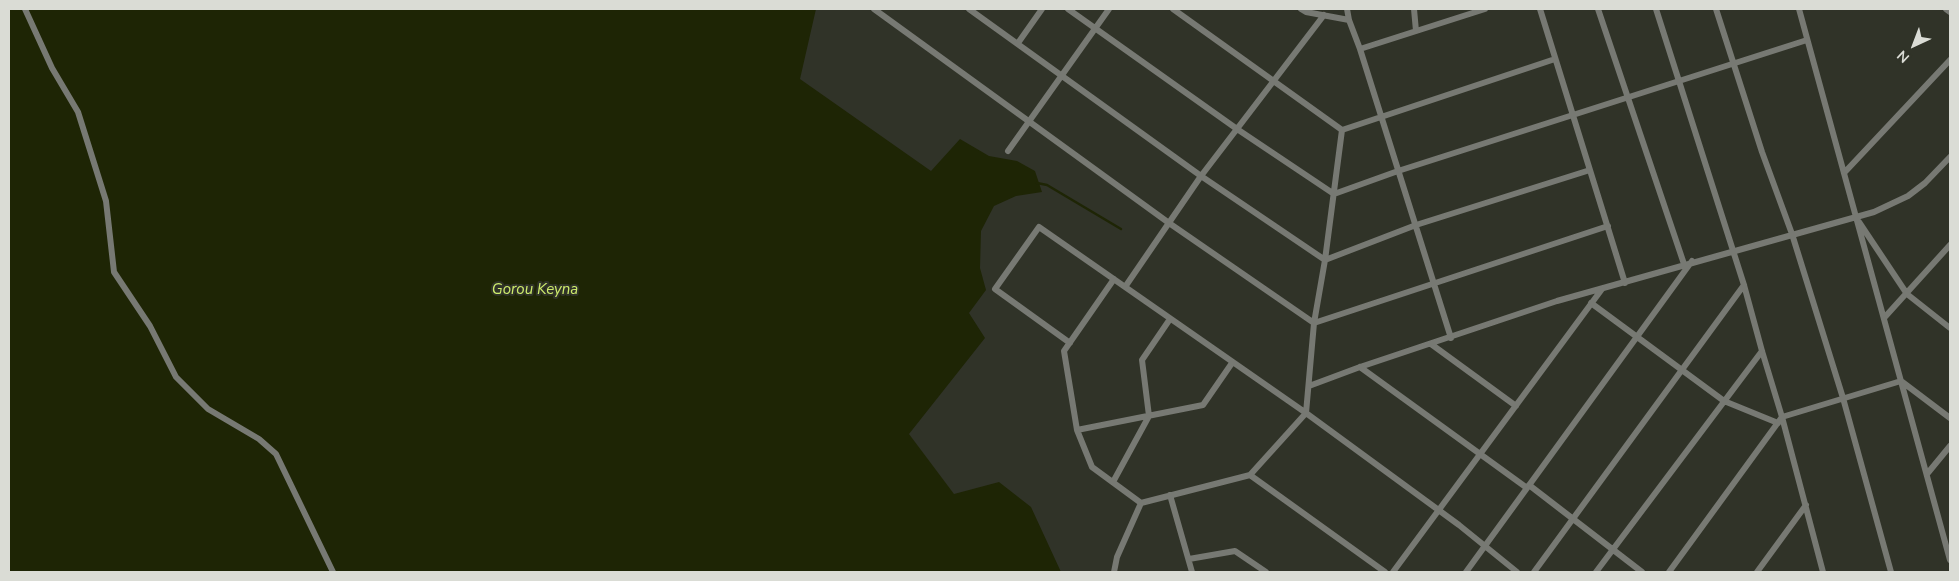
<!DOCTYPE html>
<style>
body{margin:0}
#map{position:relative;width:1959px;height:581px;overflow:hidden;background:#303328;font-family:"Nunito Sans",sans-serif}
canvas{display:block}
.frame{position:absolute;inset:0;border:10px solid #dadcd5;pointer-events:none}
.north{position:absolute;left:1889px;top:20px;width:50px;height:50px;-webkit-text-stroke:4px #303328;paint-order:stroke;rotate:223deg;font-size:14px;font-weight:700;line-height:20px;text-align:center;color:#dadcd5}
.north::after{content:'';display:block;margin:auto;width:18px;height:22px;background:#dadcd5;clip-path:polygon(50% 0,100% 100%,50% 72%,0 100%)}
</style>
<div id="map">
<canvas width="1959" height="581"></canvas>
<div class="frame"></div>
<div class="north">N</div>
</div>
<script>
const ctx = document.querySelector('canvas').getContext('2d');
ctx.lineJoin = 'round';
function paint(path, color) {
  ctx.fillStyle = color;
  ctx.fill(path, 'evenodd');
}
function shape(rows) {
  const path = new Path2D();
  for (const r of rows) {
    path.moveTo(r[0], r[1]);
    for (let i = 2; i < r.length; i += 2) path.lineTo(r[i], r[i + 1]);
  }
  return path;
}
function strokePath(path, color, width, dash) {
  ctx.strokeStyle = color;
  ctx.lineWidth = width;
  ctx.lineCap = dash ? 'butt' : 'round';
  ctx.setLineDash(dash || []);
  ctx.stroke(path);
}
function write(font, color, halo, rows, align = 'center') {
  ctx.font = font + ' "Nunito Sans",sans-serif';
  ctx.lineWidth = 4;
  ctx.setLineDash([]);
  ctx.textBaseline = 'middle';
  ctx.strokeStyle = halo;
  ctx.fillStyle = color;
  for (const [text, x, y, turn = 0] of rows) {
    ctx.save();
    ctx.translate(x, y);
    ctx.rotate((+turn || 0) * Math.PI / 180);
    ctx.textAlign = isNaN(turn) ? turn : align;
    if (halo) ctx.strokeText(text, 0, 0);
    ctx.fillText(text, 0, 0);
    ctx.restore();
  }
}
const water = shape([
 [9,9,816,9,800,79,931,171,960,139,989,156,1017,161,1035,171,1042,192,1016,196,994,206,981,231,980,268,986,290,969,313,985,338,909,434,954,494,999,482,1031,507,1061,572,9,572]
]);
const stream = shape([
 [1037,183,1047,185,1121,229]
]);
const minor = shape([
 [25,9,52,68,78,112,106,201,114,272,150,326,176,377,208,409,259,439,276,454,333,572],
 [874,9,1169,223,1314,323,1608,226],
 [969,9,1201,176,1325,260,1416,225,1590,170],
 [1068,9,1237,129,1334,194,1398,171,1807,40],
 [1173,9,1342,130],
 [1301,9,1306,12,1349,20],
 [1347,9,1349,20,1360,49,1451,338],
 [1414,9,1416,31],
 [1540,9,1625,283],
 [1598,9,1684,264],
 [1656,9,1744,285,1762,351,1782,417,1823,572],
 [1716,9,1762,152,1792,234,1843,398,1891,572],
 [1799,9,1950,560],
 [1946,9,1950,12],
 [1018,43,1042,9],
 [1360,49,1485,9],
 [1342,130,1555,59],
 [1008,151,1109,9],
 [1844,173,1950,60],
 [1859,222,1907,294,1950,328],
 [1114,279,1064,351,1077,430,1203,405,1232,363],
 [1125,287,1201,176,1324,15],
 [1591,303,1724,401,1778,423],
 [1884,318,1950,245],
 [1070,343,995,289,1039,227,1306,413,1459,525,1517,572],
 [1431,344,1516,406],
 [1360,367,1527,488],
 [1309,386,1360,367,1557,301,1874,212,1908,196,1925,183,1950,157],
 [1077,430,1092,467,1141,503],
 [1927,474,1950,446],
 [1250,475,1385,572],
 [1113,482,1149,416,1142,360,1170,319],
 [1529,485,1642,572],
 [1170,495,1192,572],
 [1141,503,1250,475,1306,413,1314,323,1325,260,1342,130],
 [1189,559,1235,551,1266,572],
 [1114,572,1117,557,1141,503],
 [1393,572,1602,289],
 [1466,572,1692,261],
 [1534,572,1744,285],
 [1596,572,1762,351],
 [1669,572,1782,417,1901,381,1950,418],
 [1757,572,1806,505]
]);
const waterNames = [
 ["Gorou Keyna",535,290]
];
paint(water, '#1e2505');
strokePath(stream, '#1e2505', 2.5);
strokePath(minor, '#777973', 6);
write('italic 15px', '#ceec6c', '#303328', waterNames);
</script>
